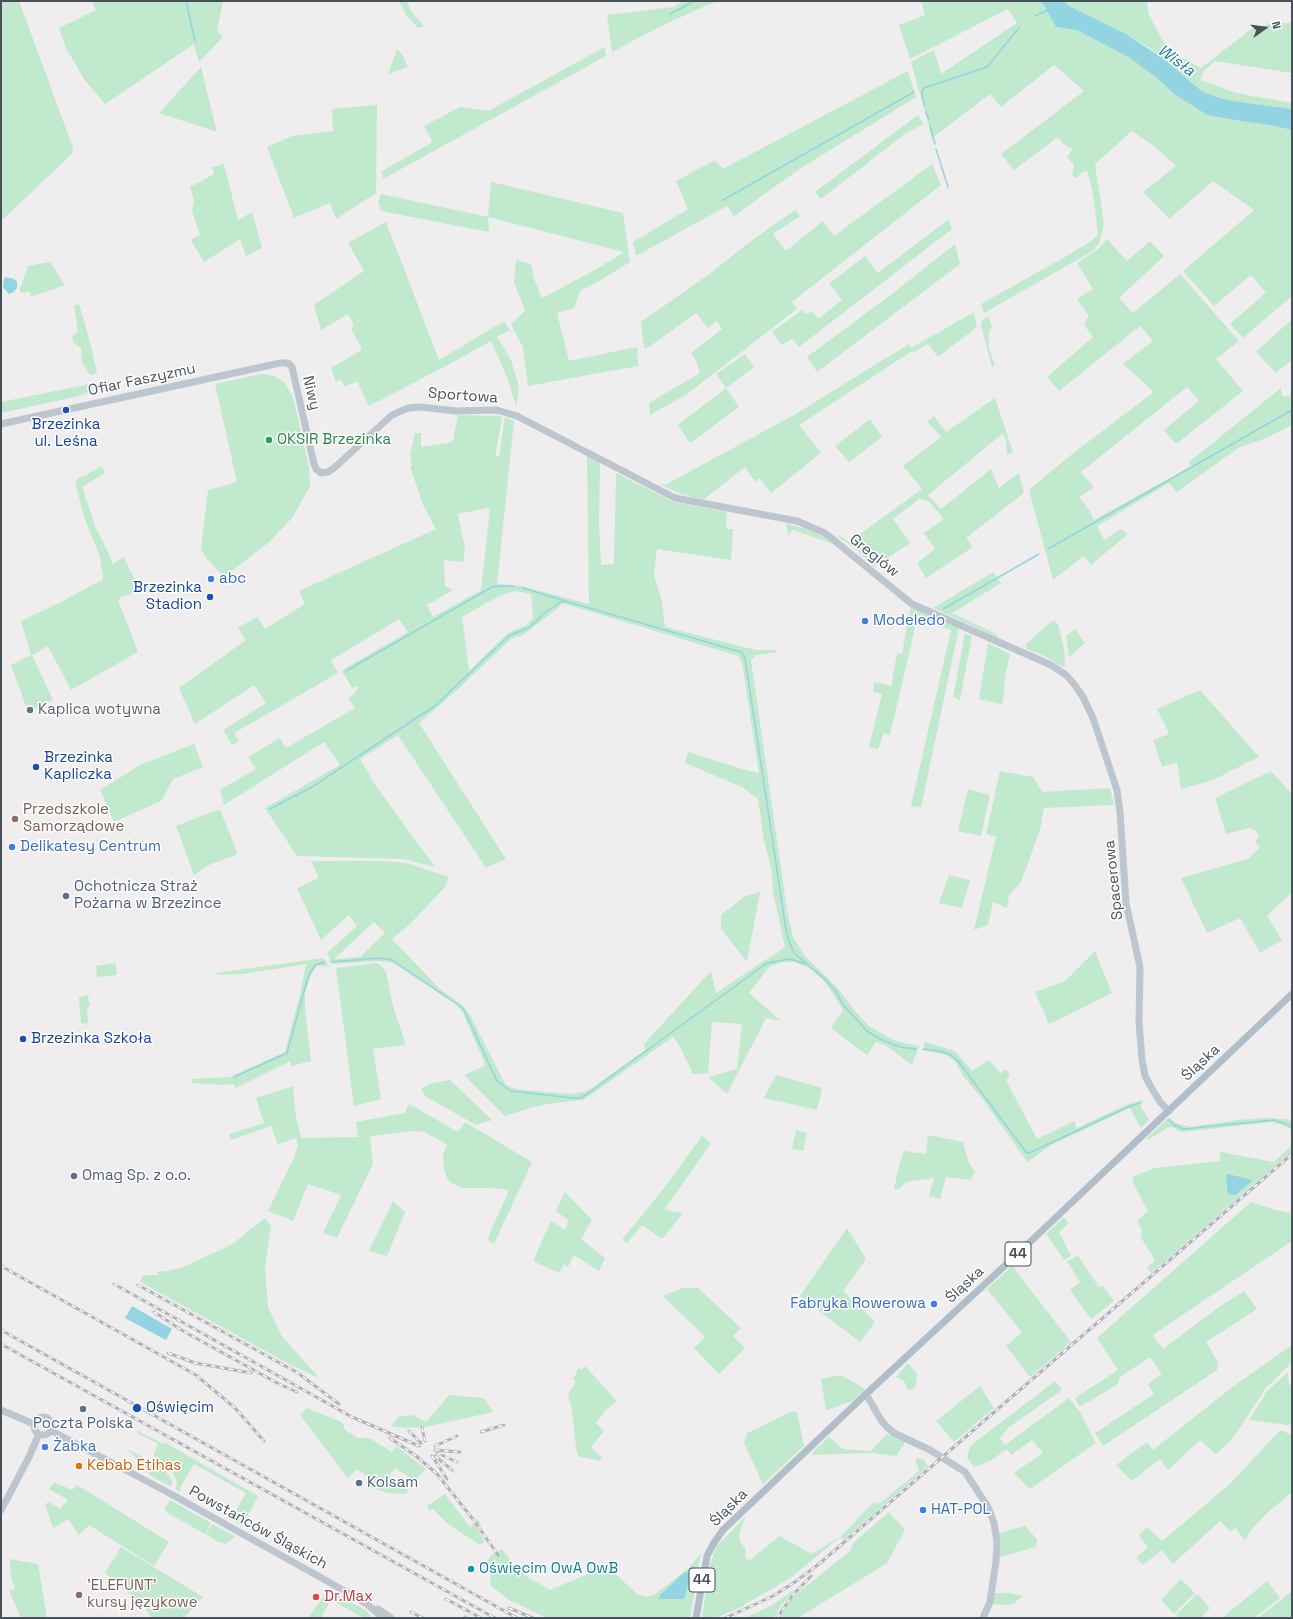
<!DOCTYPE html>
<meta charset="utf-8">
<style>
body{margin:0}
#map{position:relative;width:1293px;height:1619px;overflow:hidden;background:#f0edee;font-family:"Space Grotesk",sans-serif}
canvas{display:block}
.frame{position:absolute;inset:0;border:2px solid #485158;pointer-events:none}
.north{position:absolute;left:1245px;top:8px;width:40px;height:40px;-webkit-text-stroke:3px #fff;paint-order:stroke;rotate:76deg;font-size:11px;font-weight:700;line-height:16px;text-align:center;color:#485158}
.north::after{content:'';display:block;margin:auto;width:14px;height:18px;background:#485158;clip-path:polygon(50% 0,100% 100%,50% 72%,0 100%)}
</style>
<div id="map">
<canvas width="1293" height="1619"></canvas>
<div class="frame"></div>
<div class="north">N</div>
</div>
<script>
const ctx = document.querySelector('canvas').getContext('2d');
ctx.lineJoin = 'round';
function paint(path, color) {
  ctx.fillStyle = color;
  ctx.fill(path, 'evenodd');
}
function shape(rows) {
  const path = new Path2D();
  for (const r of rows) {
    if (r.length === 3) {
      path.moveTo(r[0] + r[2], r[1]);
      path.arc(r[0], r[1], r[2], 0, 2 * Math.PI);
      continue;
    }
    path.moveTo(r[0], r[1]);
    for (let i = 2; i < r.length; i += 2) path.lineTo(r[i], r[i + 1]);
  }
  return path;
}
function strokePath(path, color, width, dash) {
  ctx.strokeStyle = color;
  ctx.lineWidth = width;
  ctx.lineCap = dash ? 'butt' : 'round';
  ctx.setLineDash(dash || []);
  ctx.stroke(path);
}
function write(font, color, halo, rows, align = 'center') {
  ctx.font = font + ' "Space Grotesk",sans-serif';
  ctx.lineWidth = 3;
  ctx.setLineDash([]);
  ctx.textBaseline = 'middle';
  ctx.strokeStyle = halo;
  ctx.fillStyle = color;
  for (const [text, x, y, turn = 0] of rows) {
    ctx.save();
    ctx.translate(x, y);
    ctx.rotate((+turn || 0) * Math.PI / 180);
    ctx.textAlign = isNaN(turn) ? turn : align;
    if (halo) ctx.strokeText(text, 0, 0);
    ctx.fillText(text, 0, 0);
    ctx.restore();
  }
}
const green = shape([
 [1,1,19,1,73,148,72,154,1,221],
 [92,1,223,1,217,31,223,37,199,62,194,44,105,104,84,79,66,48,59,28,96,10],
 [399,1,407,1,410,10,424,26,418,28,406,15],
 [684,1,719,1,707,5,659,27,612,52,607,15,673,7],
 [921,1,1039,1,1045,7,1056,27,1077,30,1130,58,1157,78,1174,94,1207,115,1240,121,1270,125,1292,130,1292,296,1243,338,1230,324,1266,293,1251,275,1214,306,1183,271,1254,210,1213,181,1169,219,1143,192,1176,166,1153,145,1132,131,1095,164,1104,224,1099,244,1091,252,984,313,981,304,1063,258,1090,242,1098,235,1094,200,1088,172,1085,171,1075,178,1072,175,1074,165,1067,157,1073,149,1063,144,1058,137,1014,170,1001,154,1084,91,1054,65,1001,107,990,94,932,138,911,62,934,50,941,74,1017,23,1008,9,910,59,899,25,925,15],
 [1064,1,1148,1,1147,4,1149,15,1162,40,1177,55,1201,68,1250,30,1272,23,1292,23,1292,73,1215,61,1204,71,1200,80,1236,93,1292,103,1292,109,1233,101,1220,98,1203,92,1151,49,1126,34,1069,6],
 [605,47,606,56,383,179,382,171,433,142,424,126,460,107,488,111],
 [397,49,402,54,408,67,388,74],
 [201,67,217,132,159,113],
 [908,71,916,97,798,170,734,216,727,206,636,256,633,242,688,209,676,181,715,160,723,169],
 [377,105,376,193,336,219,330,203,294,218,267,147,292,136,333,131,332,109],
 [918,115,923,124,905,134,821,199,815,192],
 [224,164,238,220,252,212,262,248,246,256,240,239,204,262,191,240,200,235,192,211,194,201,190,187,214,174,212,167],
 [932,164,941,185,792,302,797,309,687,394,650,415,649,403,700,373,696,360,691,353,722,329,717,321,708,328,696,313,649,347,644,348,641,322,708,275,751,241,795,210,800,216,773,234,786,251,823,221,834,236],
 [491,182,623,213,630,262,599,281,581,290,574,308,557,313,569,361,637,347,638,366,528,386,523,347,511,324,525,311,514,282,516,260,531,264,534,279,542,298,595,270,624,252,488,217,489,232,381,211,378,202,381,194,488,217],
 [949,219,952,229,799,347,792,339,782,345,772,332,802,310,805,314,812,311,818,319,842,300,829,284,865,256,878,273],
 [386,222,439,360,504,321,510,330,497,337,511,360,519,387,516,407,509,382,491,341,442,368,369,406,357,381,345,387,341,380,336,382,331,368,362,350,351,328,354,326,348,314,321,330,314,305,364,271,348,243],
 [1107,239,1127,261,1150,241,1164,256,1119,298,1133,313,1180,274,1239,341,1216,359,1243,391,1176,444,1164,430,1199,401,1187,387,1081,472,1094,487,1079,497,1090,511,1094,520,1191,466,1189,462,1281,388,1281,392,1284,397,1290,395,1292,397,1292,425,1266,438,1238,448,1177,492,1169,483,1097,526,1104,540,1121,529,1128,534,1091,565,1084,556,1053,580,1029,490,1072,454,1154,392,1123,364,1153,341,1140,326,1059,391,1047,377,1093,337,1084,325,1089,316,1077,299,1093,289,1077,263,1098,249],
 [955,244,960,264,817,372,807,357,897,290],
 [50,262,65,285,31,297,29,291,24,293,19,291,28,266],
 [79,304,89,338,97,373,90,375,82,362,81,348,73,342,72,337,78,331,74,306],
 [974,312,977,327,938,357,928,344,913,353,912,351,799,425,821,453,771,493,759,478,755,482,745,467,703,500,681,494,659,484,665,485,794,415,909,344,911,348],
 [988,316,992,326,989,332,989,349,995,365,992,367,981,326,982,320],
 [1292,319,1292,360,1276,373,1256,352],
 [745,354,754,367,726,388,739,407,690,443,678,425,726,388,716,374],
 [262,374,274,376,284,382,293,397,309,467,310,486,292,518,268,543,224,577,206,558,201,548,208,490,237,482,215,384],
 [90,384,93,390,79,396,1,413,1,402],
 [995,398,1013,452,1007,455,1006,439,1002,434,928,495,941,509,991,469,999,488,1019,473,1024,493,966,538,973,547,926,578,917,563,935,549,924,533,944,519,929,501,919,499,893,519,910,543,874,567,858,551,836,535,842,537,849,542,922,489,903,466,941,437,927,421,934,416,946,432],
 [458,415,501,416,502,418,495,457,499,456,505,417,514,421,497,584,521,586,589,604,587,456,600,462,599,524,601,565,614,564,616,473,674,502,727,512,726,529,733,529,731,560,657,549,654,575,662,601,665,627,756,650,776,650,777,652,756,655,751,660,787,911,793,937,805,956,836,986,855,1011,870,1027,896,1041,919,1046,912,1065,885,1045,876,1042,867,1055,831,1028,843,1010,830,989,822,979,809,968,794,962,783,962,770,966,749,993,781,1021,766,1018,727,1094,708,1077,737,1069,742,1024,712,1022,708,1073,693,1074,678,1043,673,1037,583,1100,554,1103,533,1107,505,1116,464,1075,483,1067,485,1064,462,1011,457,1005,392,962,375,961,336,964,332,963,329,960,330,959,327,953,357,926,349,915,321,940,297,888,319,878,311,861,383,861,407,863,449,877,445,887,410,924,392,939,440,989,464,1006,470,1015,505,1084,512,1088,523,1090,570,1094,584,1092,592,1088,645,1050,644,1044,711,971,716,993,785,947,773,892,772,871,764,841,758,799,742,787,685,763,688,752,742,769,759,773,742,662,738,656,562,603,558,608,523,635,512,638,458,689,419,723,506,859,486,868,398,735,360,759,376,786,435,867,403,859,297,856,265,808,340,765,324,742,224,805,220,790,256,769,248,757,280,738,286,748,355,708,348,698,355,693,359,686,352,688,342,670,408,632,399,619,331,660,338,673,234,733,239,741,232,745,223,730,266,703,254,685,195,724,179,688,246,640,238,628,257,617,265,629,305,604,299,591,436,529,423,505,410,466,412,466,410,455,415,433,421,433,421,447,453,442],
 [487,508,490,509,481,590,433,617,427,605,453,590,445,586,444,560,463,562,465,549,458,514],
 [516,591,531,594,533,618,527,625,508,633,469,671,462,617,501,595],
 [374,922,385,933,360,957,334,959],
 [870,419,882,437,849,462,835,446],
 [102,466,105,473,82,487,95,526,110,556,112,564,124,557,140,591,121,597,118,600,138,652,71,690,48,646,32,655,53,700,35,709,26,706,11,665,31,655,21,621,59,603,102,580,103,576,99,554,85,520,75,482,80,477,84,476],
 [786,524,804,528,824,537,833,544,793,530,788,535],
 [993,572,1001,583,952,613,996,634,999,638,933,608],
 [914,607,937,618,936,624,918,615,890,735,884,733,878,749,869,747,882,694,873,692,874,682,891,686,897,653,902,654,909,614,911,608],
 [942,621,959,628,921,807,911,806,951,630,940,626],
 [1055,621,1058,624,1064,649,1065,662,1065,666,1063,667,1044,656,1027,649,1026,644,1051,622],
 [1075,629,1085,643,1069,657,1066,636],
 [965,634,972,636,960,700,953,697],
 [988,643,1010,654,1005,677,1003,702,1001,704,979,699],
 [1200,690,1259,757,1213,780,1181,789,1177,762,1162,767,1153,740,1169,734,1166,727,1157,709],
 [194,744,203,767,173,779,161,801,114,822,100,790,142,764],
 [1000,771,1033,777,1042,792,1110,788,1114,805,1044,808,1040,830,1021,882,1009,895,1007,908,993,902,988,925,974,930,996,837,986,834],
 [1271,771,1292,794,1292,892,1267,916,1282,940,1260,953,1240,918,1207,933,1181,878,1248,859,1260,847,1255,841,1259,837,1256,831,1250,828,1226,834,1215,798],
 [968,789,990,795,981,836,958,831],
 [217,810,220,810,237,852,236,855,211,864,194,875,176,826],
 [949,875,970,880,962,908,939,903],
 [760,892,747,962,721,929,721,915,744,897],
 [1095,951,1112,993,1049,1024,1035,992,1065,981],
 [323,958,329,966,317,966,311,974,305,994,305,1009,311,1061,291,1066,290,1061,236,1088,233,1084,223,1085,192,1083,192,1079,230,1077,285,1052,300,994,306,964,243,974,218,975,216,973],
 [116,963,117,975,97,977,96,966],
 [376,963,382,966,386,972,393,1006,406,1045,373,1049,381,1099,354,1106,336,968],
 [88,995,90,1006,87,1007,88,1023,81,1024,79,997],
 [925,1042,955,1051,972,1071,989,1060,1001,1073,1006,1069,1010,1075,1006,1080,1037,1139,1074,1121,1077,1128,1126,1105,1143,1100,1143,1104,1140,1105,1149,1120,1141,1128,1130,1108,1053,1144,1027,1162,984,1101,963,1076,955,1061,946,1055,922,1050],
 [776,1075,822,1088,817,1110,764,1098],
 [450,1080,492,1120,476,1125,425,1096,421,1089,429,1084],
 [293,1086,296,1117,301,1138,358,1137,356,1122,405,1113,409,1104,458,1132,465,1122,532,1162,494,1244,487,1240,509,1190,493,1188,463,1188,453,1184,447,1178,444,1169,443,1155,447,1144,424,1132,414,1131,370,1136,373,1164,337,1238,323,1233,341,1195,308,1184,293,1221,268,1211,294,1158,298,1146,296,1138,278,1144,271,1126,231,1140,229,1134,264,1123,256,1098],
 [1169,1117,1176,1123,1190,1127,1238,1120,1265,1118,1287,1119,1292,1122,1292,1130,1285,1126,1272,1122,1191,1131,1181,1132,1172,1127,1167,1128,1148,1140,1147,1138],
 [796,1130,807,1133,803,1151,792,1149],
 [928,1135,963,1142,969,1163,975,1172,970,1180,946,1177,940,1199,929,1196,934,1178,906,1182,899,1189,894,1189,900,1162,904,1151,926,1154],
 [702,1136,711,1143,665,1209,673,1212,683,1213,662,1239,642,1225,627,1243,622,1240,664,1188],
 [1292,1145,1292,1151,1151,1273,1147,1268,1155,1260,1141,1238,1142,1230,1137,1221,1148,1211,1134,1185,1132,1177,1155,1168,1220,1161,1220,1152,1274,1162],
 [565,1192,592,1220,581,1239,605,1258,599,1271,574,1255,568,1267,564,1264,559,1273,533,1261,551,1221,565,1230,568,1220,556,1211],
 [393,1201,405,1212,387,1256,369,1251],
 [1251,1202,1275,1210,1292,1213,1292,1241,1153,1335,1163,1349,1219,1307,1244,1291,1257,1309,1206,1342,1218,1362,1217,1370,1103,1446,1095,1433,1154,1394,1148,1384,1162,1374,1150,1357,1120,1377,1118,1384,1080,1407,1075,1398,1118,1370,1097,1338],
 [1064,1217,1069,1223,1059,1232,1071,1256,1064,1260,1046,1234],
 [265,1218,271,1226,265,1268,268,1307,281,1335,319,1378,289,1364,140,1282,143,1275,159,1275,157,1272,167,1271,183,1267,231,1245],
 [847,1228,866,1259,843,1291,875,1322,860,1342,800,1296],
 [1078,1256,1099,1287,1103,1286,1114,1301,1091,1319,1070,1290,1080,1282,1067,1261],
 [1012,1266,1071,1342,1030,1377,1006,1346,1022,1332,987,1289],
 [682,1288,698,1288,741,1328,733,1336,745,1348,719,1374,694,1348,705,1337,663,1296],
 [1292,1345,1292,1362,1266,1388,1233,1438,1216,1454,1200,1440,1168,1470,1160,1459,1132,1481,1116,1465,1147,1442,1153,1450,1231,1388],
 [908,1363,917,1374,916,1386,909,1391,904,1381,896,1377],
 [585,1366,617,1401,606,1410,596,1423,604,1431,591,1447,602,1458,599,1461,578,1456,576,1448,572,1411,568,1394,576,1382,573,1379,579,1368,582,1370],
 [1288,1372,1289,1385,1292,1385,1292,1424,1287,1425,1249,1420,1267,1391],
 [841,1375,865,1389,853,1401,826,1410,821,1379],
 [1055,1381,1062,1390,1009,1427,1000,1438,1005,1445,1069,1398,1080,1412,1096,1443,1030,1489,1014,1473,1043,1453,1032,1440,1011,1455,1007,1449,990,1461,974,1467,967,1458,970,1446],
 [980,1386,994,1408,954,1442,936,1421],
 [449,1395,484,1398,493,1412,425,1427,403,1428,391,1426,399,1417,412,1415,426,1422],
 [307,1408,342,1422,345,1430,358,1438,369,1438,392,1452,396,1446,426,1469,415,1481,395,1468,389,1476,408,1490,407,1494,389,1493,371,1488,374,1481,357,1469,348,1478,300,1415],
 [793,1411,797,1412,804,1446,763,1484,744,1443,747,1433],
 [1280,1430,1292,1435,1292,1492,1267,1513,1252,1529,1245,1540,1235,1528,1231,1532,1220,1521,1173,1564,1162,1550,1143,1565,1136,1558,1148,1547,1139,1535,1147,1527,1162,1541,1230,1484],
 [138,1431,163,1444,164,1442,258,1496,242,1526,229,1519,233,1516,246,1493,194,1464,181,1486,180,1492,175,1489,177,1485,176,1479,170,1468,154,1456,154,1453,158,1444,137,1433],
 [887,1434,906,1441,896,1456,873,1453,813,1455,812,1453,829,1437,843,1449,871,1451],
 [128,1449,148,1460,153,1460,162,1466,172,1481,171,1487,150,1475],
 [915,1458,923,1459,928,1466,843,1540,840,1537,793,1576,772,1589,745,1604,744,1606,716,1618,702,1618,710,1564,717,1546,745,1517,739,1534,740,1541,746,1550,745,1557,749,1561,779,1536,812,1554,840,1537,874,1502,879,1504,919,1471],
 [54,1482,72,1490,77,1485,169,1542,154,1566,89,1525,79,1535,68,1519,53,1528,45,1504,49,1502,60,1509,68,1500,49,1489],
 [445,1494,470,1527,478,1519,481,1524,476,1527,485,1542,480,1545,448,1524,433,1509,430,1511,427,1506],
 [170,1500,211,1523,205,1534,166,1512,165,1508],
 [889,1512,905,1530,887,1563,798,1618,779,1618,793,1597,851,1550,853,1543],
 [212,1524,235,1536,226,1544,217,1541,206,1534],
 [1025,1526,1037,1539,1036,1547,1000,1557,999,1533],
 [121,1547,203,1597,184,1618,152,1618,142,1604,105,1573],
 [502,1549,514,1565,526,1576,550,1590,607,1566,637,1594,645,1597,654,1595,690,1567,701,1553,690,1618,547,1618,509,1600,490,1585,491,1571,483,1565,492,1555],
 [10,1559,38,1564,47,1618,21,1618,9,1591,15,1588,11,1577],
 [1181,1579,1195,1593,1174,1614,1161,1600],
 [1267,1581,1280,1598,1254,1618,1222,1618],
 [795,1589,780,1607,774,1618,745,1618,772,1605],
 [1292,1591,1292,1618,1258,1618],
 [333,1592,367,1611,371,1616,367,1618,362,1617,340,1605,334,1601,332,1594],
 [994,1593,1010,1593,1023,1596,1013,1604,1002,1605,992,1604],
 [325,1594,329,1603,321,1618,308,1618],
 [1197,1594,1210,1608,1200,1618,1179,1618,1176,1615]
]);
const water = shape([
 [1039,1,1064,1,1069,6,1126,34,1164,59,1193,84,1203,92,1220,98,1233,101,1292,109,1292,130,1270,125,1240,121,1207,115,1174,94,1157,78,1130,58,1077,30,1056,27,1045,7],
 [6,277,14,279,17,282,17,288,14,292,9,294,3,287,4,279],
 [1228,1174,1252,1180,1252,1181,1235,1195,1229,1194,1228,1193,1227,1188,1226,1175],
 [132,1306,172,1329,166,1340,125,1318],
 [685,1572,691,1573,684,1599,659,1599,660,1595]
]);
const stream = shape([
 [186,1,195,41],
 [670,14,694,1],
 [1035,16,1048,10],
 [924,105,922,92,924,88,987,67,1019,28],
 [926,112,929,120],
 [930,126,935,144],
 [936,149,948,187],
 [723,200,914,92],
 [1048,549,1292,410],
 [523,588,565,601],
 [943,609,1039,554],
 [498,646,510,635,530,627,543,614,559,603,565,601,741,652,745,658,786,930,789,942,795,954,806,963],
 [346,671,492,587,503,586,514,586],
 [270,809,312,787,436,705,496,648],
 [331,962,379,958,392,960,457,1004,464,1010,497,1081,511,1091,572,1098,580,1098,587,1094,767,963,790,959,807,964,826,980,837,993,843,1005,867,1031,880,1039,900,1047,916,1049],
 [924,1049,940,1051,951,1055,958,1061,1026,1152,1029,1153,1130,1106,1140,1103],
 [234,1077,287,1053,308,977,315,965,325,962],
 [1169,1120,1174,1125,1184,1129,1273,1120,1287,1124,1292,1128]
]);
const secondary = shape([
 [1,424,280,363,288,363,292,367,314,464,316,469,321,473,328,472,334,468,392,415,408,408,420,407,456,411,497,410,517,416,675,498,797,521,825,533,912,604,1051,665,1066,675,1074,684,1083,697,1093,718,1117,790,1120,812,1126,903,1140,967,1139,1022,1142,1060,1145,1076,1151,1087,1160,1102,1169,1111],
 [866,1394,881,1420,886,1426,894,1433,930,1450,965,1472,988,1507,994,1523,997,1542,996,1561,990,1602,983,1618],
 [1,1410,34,1424],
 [43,1426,9],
 [50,1430,171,1494,327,1581,367,1604,383,1618],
 [1,1510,29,1457,39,1434],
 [378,1609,391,1618]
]);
const primary = shape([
 [696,1618,707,1556,714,1543,723,1530,866,1394,1012,1259,1292,994]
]);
const rail = shape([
 [1,1266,196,1375,235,1408,264,1441],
 [114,1284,352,1417,419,1446],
 [138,1285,298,1373,339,1404],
 [154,1312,183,1331,279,1384,297,1392],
 [1,1330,517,1618],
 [1,1344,495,1618],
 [168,1353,195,1363,251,1373],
 [422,1428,425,1441],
 [409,1431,421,1443],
 [481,1432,504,1425],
 [390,1438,416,1456,437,1474,476,1523],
 [435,1446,457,1436],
 [435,1450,460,1452],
 [437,1453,457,1462],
 [432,1456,447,1479],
 [435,1456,452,1470],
 [473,1519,498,1555],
 [446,1599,481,1618],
 [509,1608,533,1618],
 [411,1612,423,1618],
 [465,1617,467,1618],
 [725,1618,773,1596,795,1582,819,1564,1292,1154],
 [777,1618,792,1596,811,1576]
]);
const markers = [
 [66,410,4,"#1a4fb4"],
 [269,440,4,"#2e9e5b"],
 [211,579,4,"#3f7fe0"],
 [210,597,4,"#1a4fb4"],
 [865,621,4,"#3f7fe0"],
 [30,710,4,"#6b7280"],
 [36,767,4,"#1a4fb4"],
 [15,819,4,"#8d6e63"],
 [12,847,4,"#3f7fe0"],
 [66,896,4,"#5c6f8a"],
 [23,1039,4,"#1a4fb4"],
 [74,1176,4,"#5c6f8a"],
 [934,1304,4,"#3f7fe0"],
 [137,1408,5,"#1a4fb4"],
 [83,1409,4,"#5c6f8a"],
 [45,1447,4,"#3f7fe0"],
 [79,1466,4,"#e8710a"],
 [359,1483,4,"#5c6f8a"],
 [923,1510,4,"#3f7fe0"],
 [471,1569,4,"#0f9aa8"],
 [79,1595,4,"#8d6e63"],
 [316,1597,4,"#e0444e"]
];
const shields = [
 [1018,1254,26],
 [702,1580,26]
];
const shieldNames = [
 ["44",1018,1254],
 ["44",702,1580]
];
const streetNames = [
 ["Ofiar Faszyzmu",142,380,-12],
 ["Niwy",311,393,77],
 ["Sportowa",463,396,4],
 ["Greglów",874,556,39],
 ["Spacerowa",1114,880,-96],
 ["Śląska",1201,1063,-43],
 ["Śląska",965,1285,-43],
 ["Śląska",729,1508,-45],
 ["Powstańców Śląskich",258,1528,29]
];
const transitNames = [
 ["Brzezinka",66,425,"center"],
 ["ul. Leśna",66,442,"center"],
 ["Brzezinka",202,588,"right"],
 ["Stadion",202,605,"right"],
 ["Brzezinka",44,758],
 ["Kapliczka",44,775],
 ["Brzezinka Szkoła",31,1039],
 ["Oświęcim",146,1408]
];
const leisureNames = [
 ["OKSIR Brzezinka",277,440]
];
const shopNames = [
 ["abc",219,579],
 ["Modeledo",873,621],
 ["Delikatesy Centrum",20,847],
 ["Fabryka Rowerowa",926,1304,"right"],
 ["Żabka",53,1447],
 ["HAT-POL",931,1510]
];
const worshipNames = [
 ["Kaplica wotywna",38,710]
];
const educationNames = [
 ["Przedszkole",23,810],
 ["Samorządowe",23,827],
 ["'ELEFUNT'",87,1586],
 ["kursy językowe",87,1603]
];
const serviceNames = [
 ["Ochotnicza Straż",74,887],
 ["Pożarna w Brzezince",74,904],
 ["Omag Sp. z o.o.",82,1176],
 ["Poczta Polska",83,1424,"center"],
 ["Kolsam",367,1483]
];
const foodNames = [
 ["Kebab Etihas",87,1466]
];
const cultureNames = [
 ["Oświęcim OwA OwB",479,1569]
];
const healthNames = [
 ["Dr.Max",324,1597]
];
const waterNames = [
 ["Wisła",1176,61,36]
];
paint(green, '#c0e9ce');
paint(water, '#92d4e1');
strokePath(stream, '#92d4e1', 1.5);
strokePath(secondary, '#bdc6cf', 7);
strokePath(primary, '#b0bec9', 7);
strokePath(rail, '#b0b3b7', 3);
strokePath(rail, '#fff', 1.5, [4.5]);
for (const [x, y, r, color] of markers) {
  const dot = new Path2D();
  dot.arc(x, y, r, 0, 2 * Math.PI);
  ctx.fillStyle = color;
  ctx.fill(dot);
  strokePath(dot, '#fff', 1.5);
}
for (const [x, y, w] of shields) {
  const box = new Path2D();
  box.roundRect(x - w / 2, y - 12, w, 24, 3);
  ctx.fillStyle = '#fff';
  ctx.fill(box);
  strokePath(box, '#485158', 1);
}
write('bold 14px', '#485158', null, shieldNames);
write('15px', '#485158', '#fff', streetNames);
write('15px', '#164399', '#fff', transitNames, 'left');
write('15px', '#27864d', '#fff', leisureNames, 'left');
write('15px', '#366cbe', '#fff', shopNames, 'left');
write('15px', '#5b616d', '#fff', worshipNames, 'left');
write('15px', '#785e54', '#fff', educationNames, 'left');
write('15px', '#4e5e75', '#fff', serviceNames, 'left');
write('15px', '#c56008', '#fff', foodNames, 'left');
write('15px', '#0d838f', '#fff', cultureNames, 'left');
write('15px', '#be3a42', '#fff', healthNames, 'left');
write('italic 16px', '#1b7c90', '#fff', waterNames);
</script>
